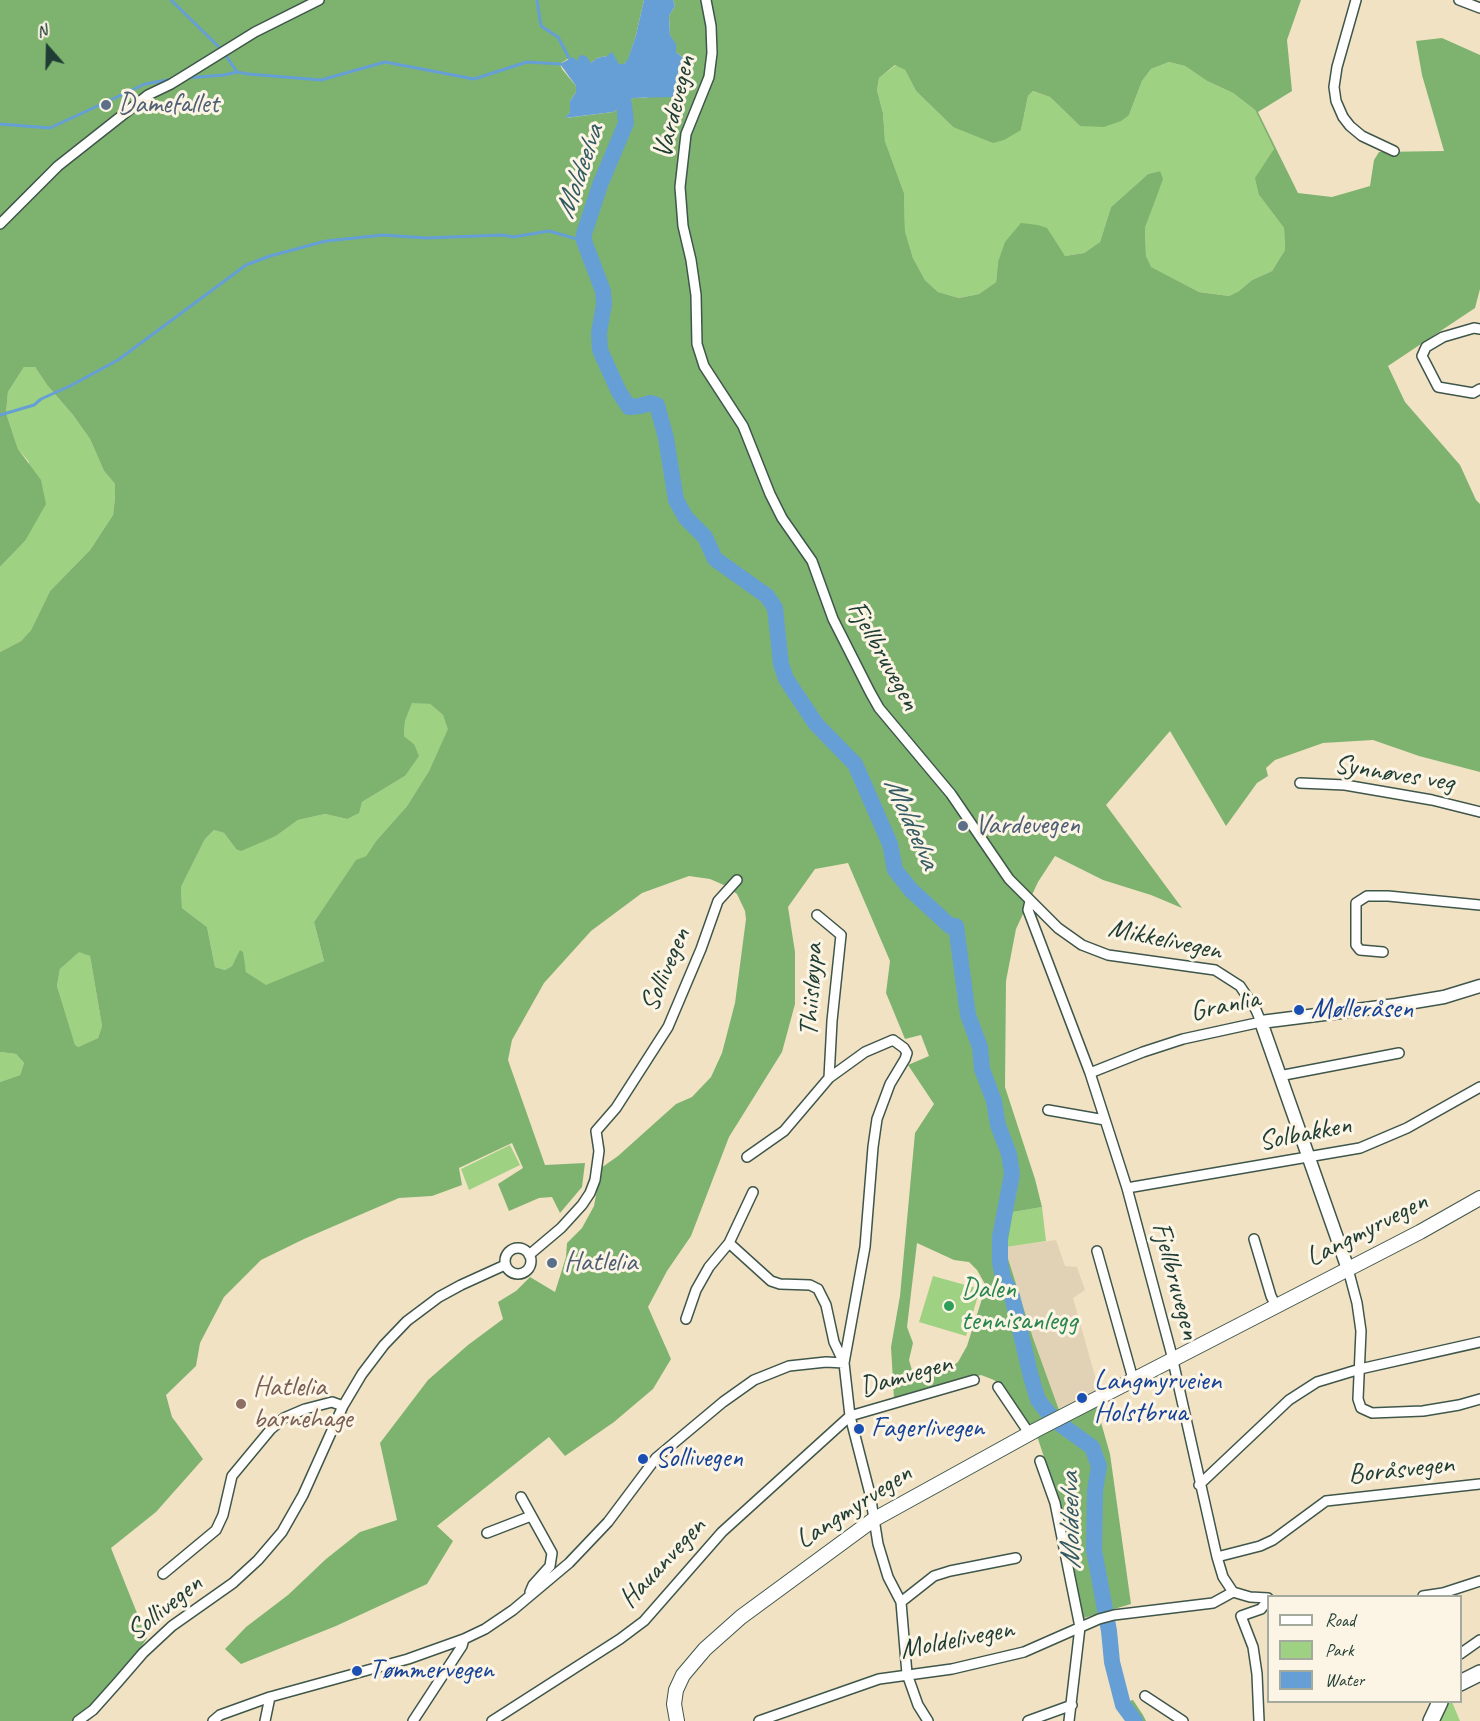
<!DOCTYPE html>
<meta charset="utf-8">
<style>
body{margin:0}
#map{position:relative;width:1480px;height:1721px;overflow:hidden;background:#f2e2c4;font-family:Caveat,sans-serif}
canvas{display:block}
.legend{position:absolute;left:1267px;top:1595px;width:195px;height:108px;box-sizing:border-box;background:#fcf5e5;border:2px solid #a4ab9e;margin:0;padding:8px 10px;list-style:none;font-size:18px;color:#1f3d34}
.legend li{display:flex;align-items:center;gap:12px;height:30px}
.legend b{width:30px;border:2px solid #a4ab9e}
.north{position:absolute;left:18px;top:18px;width:60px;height:60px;-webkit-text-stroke:4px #fcf5e5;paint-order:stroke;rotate:340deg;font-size:16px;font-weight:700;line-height:24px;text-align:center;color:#1f3d34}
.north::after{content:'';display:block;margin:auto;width:21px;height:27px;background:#1f3d34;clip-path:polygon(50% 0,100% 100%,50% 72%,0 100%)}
</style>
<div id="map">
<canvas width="1480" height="1721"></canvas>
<ul class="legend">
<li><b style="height:8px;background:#fff"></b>Road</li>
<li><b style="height:16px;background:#9ed181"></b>Park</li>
<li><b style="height:16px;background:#669fd5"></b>Water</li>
</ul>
<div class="north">N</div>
</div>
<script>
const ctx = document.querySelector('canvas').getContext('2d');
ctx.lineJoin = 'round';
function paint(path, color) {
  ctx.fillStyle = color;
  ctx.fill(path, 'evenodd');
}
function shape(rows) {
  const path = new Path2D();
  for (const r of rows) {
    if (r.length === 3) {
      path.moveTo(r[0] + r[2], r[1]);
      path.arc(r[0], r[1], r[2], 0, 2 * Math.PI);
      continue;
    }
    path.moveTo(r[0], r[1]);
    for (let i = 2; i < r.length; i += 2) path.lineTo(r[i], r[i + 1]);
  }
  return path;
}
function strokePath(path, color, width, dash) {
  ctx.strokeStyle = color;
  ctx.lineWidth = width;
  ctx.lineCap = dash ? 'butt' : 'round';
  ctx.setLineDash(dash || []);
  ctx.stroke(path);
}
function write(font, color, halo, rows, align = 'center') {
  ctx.font = font + ' Caveat,sans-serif';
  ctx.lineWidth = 6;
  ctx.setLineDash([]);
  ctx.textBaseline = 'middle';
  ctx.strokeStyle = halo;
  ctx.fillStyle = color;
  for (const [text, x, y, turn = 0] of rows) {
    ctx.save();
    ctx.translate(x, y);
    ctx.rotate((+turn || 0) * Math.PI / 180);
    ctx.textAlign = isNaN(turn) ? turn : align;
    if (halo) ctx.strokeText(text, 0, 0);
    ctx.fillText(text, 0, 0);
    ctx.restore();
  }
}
const built = shape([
 [1056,1240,1065,1266,1077,1267,1085,1290,1073,1298,1102,1401,1063,1421,1033,1338,1006,1252,1006,1247]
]);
const green = shape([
 [1169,62,1185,66,1207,81,1233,93,1255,110,1274,149,1259,195,1284,228,1285,250,1272,271,1252,280,1239,291,1229,296,1199,292,1150,267,1146,256,1145,228,1153,205,1160,171,1148,174,1111,207,1100,242,1084,253,1065,256,1060,251,998,262,996,282,979,294,959,298,938,292,925,280,913,258,905,231,904,193,885,141,883,113,877,90,879,78,896,65,905,70,916,91,953,127,1021,130,1028,96,1033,91,1050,97,1080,126,1129,115,1142,81,1151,69],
 [24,367,35,367,47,385,73,415,90,439,104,471,115,484,115,497,113,515,90,550,50,591,31,630,21,641,0,652,0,567,25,541,29,462,18,449,6,413,8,392],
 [412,702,430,704,443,715,449,728,429,771,407,806,376,841,366,856,356,861,314,922,324,961,266,986,246,972,241,950,232,966,225,970,215,967,207,927,182,908,181,887,205,839,214,830,224,833,236,849,276,836,298,820,325,814,347,819,360,807,362,802,405,776,414,744,404,736,405,721],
 [79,951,90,956,102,1026,98,1038,78,1047,75,1046,57,986,60,969],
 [0,1052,16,1054,24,1063,20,1075,0,1082],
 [510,1145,520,1165,469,1190,461,1169],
 [1042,1207,1046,1241,1006,1247,1013,1212],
 [933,1276,980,1289,966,1336,919,1322],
 [1448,1702,1452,1702,1460,1721,1436,1721,1443,1704]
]);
const forest = shape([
 [0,0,644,0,636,35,628,60,624,64,619,64,607,56,597,58,591,63,577,62,569,58,560,64,562,69,576,86,576,92,570,101,570,112,566,118,613,112,633,98,646,98,675,86,681,66,686,60,676,52,676,46,670,35,669,16,675,6,673,0,1301,0,1287,40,1292,91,1258,112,1298,193,1332,197,1370,186,1374,160,1379,152,1444,151,1422,75,1416,41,1442,38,1480,55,1480,289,1475,308,1388,366,1405,402,1460,465,1476,500,1480,504,1480,772,1419,756,1373,740,1323,743,1275,760,1266,768,1268,776,1257,783,1226,826,1170,731,1106,805,1182,908,1151,895,1103,880,1055,856,1038,882,1016,929,1006,981,1005,1087,1035,1179,1042,1207,1013,1212,1006,1252,1033,1338,1063,1421,1096,1405,1110,1454,1131,1604,1077,1620,1048,1469,1038,1439,1002,1387,994,1380,981,1375,894,1399,891,1347,900,1296,915,1133,934,1104,908,1065,929,1056,921,1035,905,1039,886,993,890,961,848,863,815,869,788,907,795,952,795,1004,782,1052,729,1137,691,1236,667,1271,648,1307,671,1359,653,1389,614,1422,565,1456,549,1437,437,1526,453,1541,427,1584,336,1626,241,1664,225,1649,246,1627,288,1595,326,1559,360,1532,397,1520,380,1443,428,1380,468,1345,503,1319,498,1302,516,1291,530,1277,555,1292,566,1257,567,1243,582,1228,594,1206,601,1168,618,1156,676,1104,692,1097,711,1077,722,1053,735,1003,746,919,745,911,737,894,726,886,710,879,689,876,642,893,591,931,544,983,512,1040,508,1060,545,1165,585,1163,582,1187,560,1213,552,1197,539,1198,509,1211,498,1184,523,1168,512,1143,459,1168,462,1185,432,1196,399,1198,304,1239,261,1260,224,1297,200,1343,196,1366,166,1395,172,1417,203,1459,156,1512,111,1548,147,1638,119,1681,74,1721,0,1721,0,1082,20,1075,24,1063,16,1054,0,1052,0,652,21,641,31,630,50,591,90,550,113,515,115,497,115,484,104,471,90,439,73,415,47,385,35,367,24,367,8,392,6,413,18,449,41,480,46,504,25,541,0,567],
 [1169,62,1185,66,1207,81,1233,93,1255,110,1274,149,1255,178,1259,195,1284,228,1285,250,1272,271,1252,280,1239,291,1229,296,1199,292,1151,267,1146,256,1145,228,1163,179,1160,171,1148,174,1111,207,1100,242,1084,253,1065,256,1047,228,1038,225,1021,223,1005,242,998,262,996,282,979,294,959,298,938,292,925,280,913,258,905,231,904,193,885,141,883,113,877,90,879,78,895,65,905,70,916,91,953,127,993,143,1004,140,1021,130,1028,96,1033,91,1050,97,1080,126,1104,127,1121,121,1129,115,1142,81,1151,69],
 [412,703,430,704,443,715,448,729,429,771,407,806,376,841,366,856,356,860,314,922,324,961,266,985,246,972,243,952,240,950,232,966,225,970,215,967,207,927,182,908,181,887,205,839,214,830,224,833,236,849,241,851,276,836,298,820,325,814,347,819,359,813,362,802,405,776,419,756,414,744,404,736,405,721],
 [79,952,90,956,102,1026,98,1038,78,1047,75,1045,57,986,60,969],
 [917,1243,954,1260,969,1262,977,1270,986,1286,967,1346,958,1362,944,1373,924,1379,914,1377,909,1360,913,1343,907,1327],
 [1133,1700,1143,1715,1146,1721,1127,1721,1118,1704]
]);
const water = shape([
 [644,0,673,0,675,6,669,16,670,35,676,44,676,52,688,62,681,66,678,73,675,86,676,97,633,98,613,112,565,118,570,112,570,101,576,92,576,86,560,64,573,57,577,61,580,55,586,56,591,63,597,58,607,56,612,52,619,64,624,64,628,59,636,35]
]);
const stream = shape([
 [171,0,221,49],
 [537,0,541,26,558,37,569,58],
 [225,54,237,72,248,74,321,80,385,62,474,79,527,62,560,64],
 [186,78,224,75,237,72],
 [0,124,50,128,145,84,173,79],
 [0,415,34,405,41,399,70,386,118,360,246,265,270,256,326,241,383,235,426,238,503,235,513,237,549,231,584,241]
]);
const river = shape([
 [624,104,626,123,600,185,584,234,584,241,603,291,604,304,599,333,600,350,619,392,629,407,640,406,651,403,657,405,666,438,676,500,686,518,705,537,715,559,767,596,775,608,781,664,786,679,816,724,855,764,890,844,895,870,911,890,950,926,956,926,968,1015,980,1047,982,1069,994,1101,998,1125,1009,1154,1012,1174,1000,1237,1000,1262,1003,1278,1012,1296,1031,1377,1038,1400,1053,1419,1092,1447,1099,1466,1095,1491,1094,1550,1109,1631,1112,1662,1123,1705,1135,1721]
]);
const minor = shape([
 [706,0,711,26,712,53,709,77,686,134,680,187,683,226,691,260,696,295,697,344,704,366,743,426,770,494,782,518,812,561,833,619,870,692,879,708,951,794,1009,879,1058,928,1082,945,1108,955,1215,970,1240,986,1256,1010,1261,1022,1183,1039,1143,1052,1090,1073],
 [1356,0,1337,67,1334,87,1336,101,1343,117,1350,126,1362,136,1394,151],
 [1459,0,1480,8],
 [0,224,58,166,148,95,171,84,255,32,319,0],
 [1480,329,1474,328,1443,337,1426,347,1422,356,1438,387,1473,393,1480,389],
 [1300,783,1345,785,1432,800,1480,812],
 [1030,901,1028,910,1090,1073,1127,1188,1171,1352,1217,1557,1223,1577,1233,1592],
 [817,915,841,935,832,1021,829,1078],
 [1383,952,1360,950,1356,945,1356,903,1367,896,1388,896,1480,905],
 [1279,1076,1399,1053],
 [1048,1110,1105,1120],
 [747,1157,784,1131,829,1078,865,1052,893,1040,904,1048,907,1053,905,1059,890,1084,877,1119,873,1147,865,1247,844,1363],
 [1127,1188,1360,1148,1407,1128,1480,1087],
 [1254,1239,1271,1296,1276,1306],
 [729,1243,771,1281,780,1284,810,1285,818,1289,826,1305,834,1342,844,1363],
 [518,1261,13],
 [1097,1251,1133,1379],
 [529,1255,561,1228,582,1205,590,1193,595,1180,599,1151,596,1131,616,1108,668,1027,701,949,718,901,737,880],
 [1348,1269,1357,1303,1361,1331,1358,1399,1361,1408,1372,1413,1423,1411,1459,1405,1480,1399],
 [686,1319,696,1290,709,1267,729,1243,753,1192],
 [998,1387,1029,1433],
 [1040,1461,1055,1503,1080,1627,1069,1721],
 [1199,1485,1289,1400,1317,1382,1360,1369,1480,1342],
 [521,1497,552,1553,550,1566,533,1585,530,1592],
 [487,1533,531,1516],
 [1217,1557,1260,1546,1273,1540,1326,1501,1480,1484],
 [163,1574,216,1530,223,1515,232,1476,271,1429,284,1418,305,1409,332,1402,343,1406],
 [1423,1596,1443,1593,1480,1581],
 [901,1602,934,1576,950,1571,1016,1558],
 [1460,1654,1480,1640],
 [1145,1696,1183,1721],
 [78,1721,93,1710,118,1682,143,1653,172,1626,233,1583,258,1560,282,1532,303,1495,343,1406,362,1374,384,1345,407,1321,439,1297,461,1285,505,1265],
 [213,1721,220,1715,270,1697,408,1659,464,1639,485,1629,513,1610,569,1563,608,1522,656,1458,723,1402,754,1380,789,1366,826,1362,844,1363,850,1416,870,1494,878,1544,888,1577,901,1602,907,1674,918,1705,928,1721],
 [265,1721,270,1697],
 [413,1721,462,1646,464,1639],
 [492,1721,620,1639,644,1621,722,1532,850,1416,974,1380],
 [759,1721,879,1679,952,1669,1024,1652,1099,1619,1114,1615,1213,1603,1233,1592,1250,1597,1268,1598],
 [1028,1721,1072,1705],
 [1259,1721,1257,1674,1253,1647,1241,1616,1261,1609,1268,1600]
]);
const tertiary = shape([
 [1348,1269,1261,1022,1396,1005,1444,997,1480,986]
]);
const secondary = shape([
 [677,1721,674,1704,676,1690,683,1675,705,1649,741,1617,873,1520,1036,1430,1420,1232,1480,1198]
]);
const primary = shape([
 [1460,1683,1480,1673],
 [1431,1721,1440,1702]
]);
const markers = [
 [106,105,6,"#5c6f8a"],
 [963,826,6,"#5c6f8a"],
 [1299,1010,6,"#1a4fb4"],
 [552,1263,6,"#5c6f8a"],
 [949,1306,6,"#2e9e5b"],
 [1082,1398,6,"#1a4fb4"],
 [241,1404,6,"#8d6e63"],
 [859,1429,6,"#1a4fb4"],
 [643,1459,6,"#1a4fb4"],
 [357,1671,6,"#1a4fb4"]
];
const serviceNames = [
 ["Damefallet",118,105],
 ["Vardevegen",975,826],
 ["Hatlelia",564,1263]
];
const streetNames = [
 ["Vardevegen",675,107,-76],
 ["Fjellbruvegen",883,656,61],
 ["Synnøves veg",1394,774,9],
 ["Mikkelivegen",1165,940,12],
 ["Sollivegen",666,970,-67],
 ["Thiisløypa",812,990,-87],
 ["Granlia",1225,1006,-12],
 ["Solbakken",1305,1134,-11],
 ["Langmyrvegen",1367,1230,-27],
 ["Fjellbruvegen",1175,1281,75],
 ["Damvegen",906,1376,-16],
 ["Boråsvegen",1401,1470,-6],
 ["Langmyrvegen",854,1507,-33],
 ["Hauanvegen",663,1563,-47],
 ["Sollivegen",165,1608,-39],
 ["Moldelivegen",957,1640,-11]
];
const transitNames = [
 ["Mølleråsen",1311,1010],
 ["Langmyrveien",1094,1382],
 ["Holstbrua",1094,1414],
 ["Fagerlivegen",871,1429],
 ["Sollivegen",655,1459],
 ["Tømmervegen",369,1671]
];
const leisureNames = [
 ["Dalen",961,1290],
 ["tennisanlegg",961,1322]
];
const educationNames = [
 ["Hatlelia",253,1388],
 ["barnehage",253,1420]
];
const waterNames = [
 ["Moldeelva",580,172,-71],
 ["Moldeelva",911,823,66],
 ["Moldeelva",1071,1521,-91]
];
paint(built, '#e2d2b5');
paint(green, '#9ed181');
paint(forest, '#7eb36f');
paint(water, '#669fd5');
strokePath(stream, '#669fd5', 3);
strokePath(river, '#669fd5', 16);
strokePath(minor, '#3f564a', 12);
strokePath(tertiary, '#3f564a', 15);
strokePath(secondary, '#3f564a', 16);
strokePath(primary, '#3f564a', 18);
strokePath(minor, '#fff', 9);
strokePath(tertiary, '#fff', 12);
strokePath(secondary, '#fff', 14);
strokePath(primary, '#fff', 15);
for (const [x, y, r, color] of markers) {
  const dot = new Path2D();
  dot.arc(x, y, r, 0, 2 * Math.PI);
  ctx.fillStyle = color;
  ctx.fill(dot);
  strokePath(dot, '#fcf5e5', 2);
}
write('28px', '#4e5e75', '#fcf5e5', serviceNames, 'left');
write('28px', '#1f3d34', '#fcf5e5', streetNames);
write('28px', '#164399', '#fcf5e5', transitNames, 'left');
write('28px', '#27864d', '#fcf5e5', leisureNames, 'left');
write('28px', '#785e54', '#fcf5e5', educationNames, 'left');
write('italic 30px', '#345a64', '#fcf5e5', waterNames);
</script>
